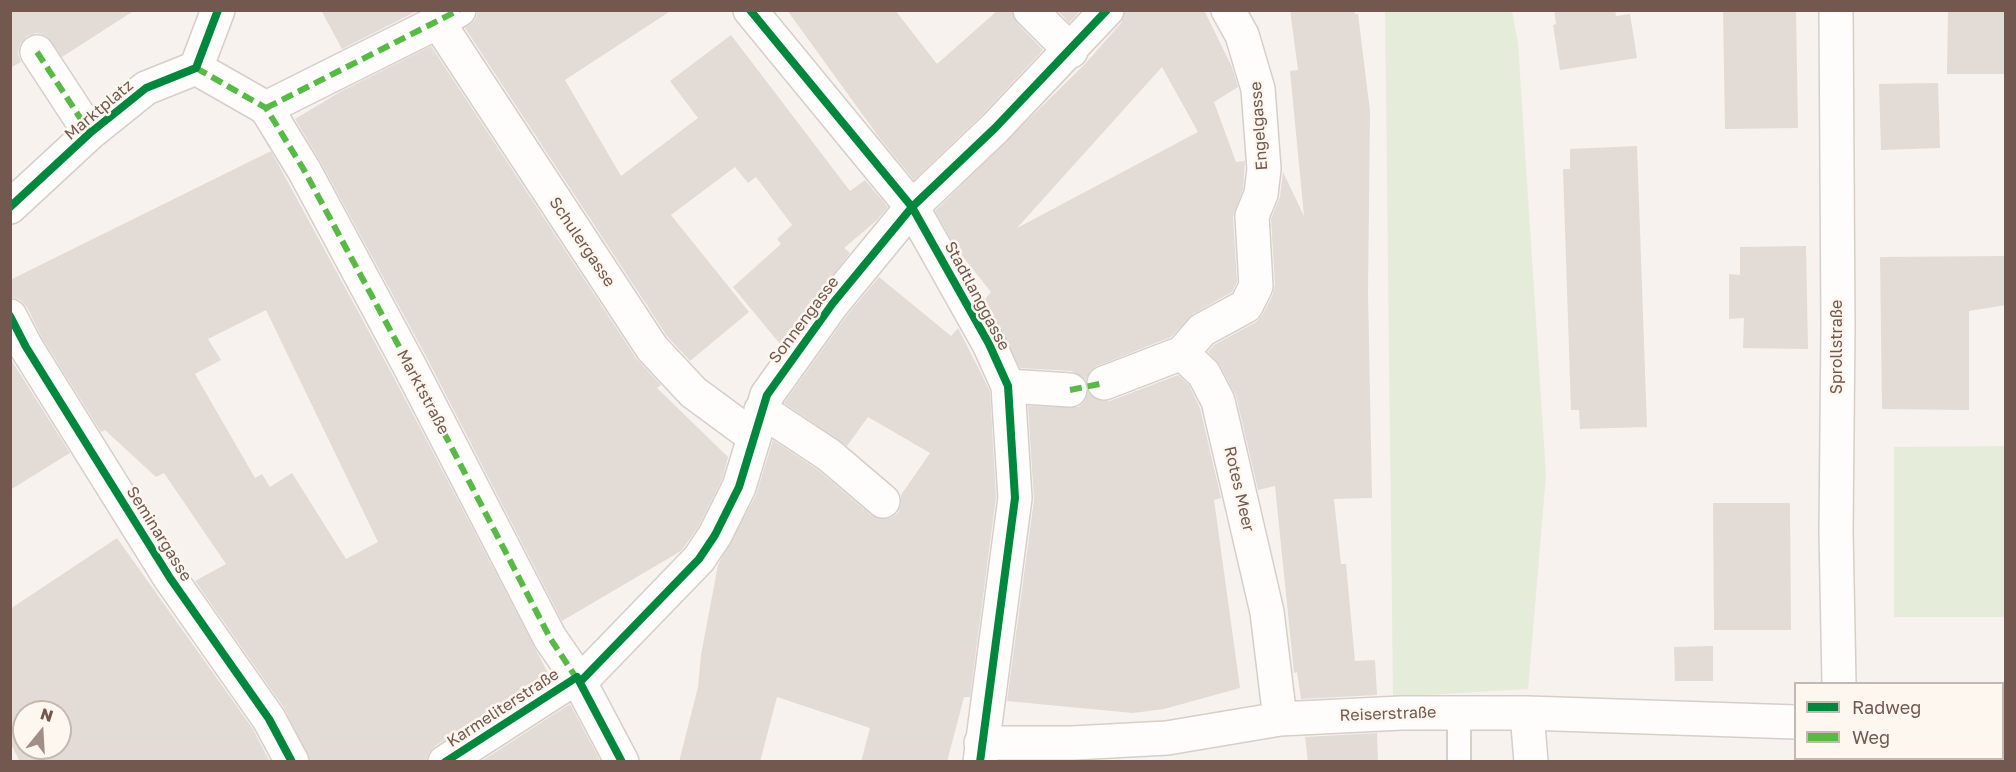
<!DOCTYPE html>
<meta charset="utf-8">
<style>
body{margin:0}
#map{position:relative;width:2016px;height:772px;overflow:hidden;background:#f7f2ee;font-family:"Golos Text",sans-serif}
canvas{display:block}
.frame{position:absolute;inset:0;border:12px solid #73584f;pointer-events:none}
.legend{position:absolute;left:1794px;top:682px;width:210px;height:78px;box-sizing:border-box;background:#fdf7f0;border:2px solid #c6b7b0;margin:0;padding:8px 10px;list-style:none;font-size:18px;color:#73584f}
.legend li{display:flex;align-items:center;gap:12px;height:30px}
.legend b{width:30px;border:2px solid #c6b7b0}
.north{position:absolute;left:12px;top:700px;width:60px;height:60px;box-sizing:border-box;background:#fdf7f0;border:2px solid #c6b7b0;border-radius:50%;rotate:18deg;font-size:16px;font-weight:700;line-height:24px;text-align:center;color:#73584f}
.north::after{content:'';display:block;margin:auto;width:21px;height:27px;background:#a18e87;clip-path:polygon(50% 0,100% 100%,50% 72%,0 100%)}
</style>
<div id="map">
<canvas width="2016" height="772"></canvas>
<div class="frame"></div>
<ul class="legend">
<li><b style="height:8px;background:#00873e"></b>Radweg</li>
<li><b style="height:8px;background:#58b947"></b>Weg</li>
</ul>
<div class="north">N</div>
</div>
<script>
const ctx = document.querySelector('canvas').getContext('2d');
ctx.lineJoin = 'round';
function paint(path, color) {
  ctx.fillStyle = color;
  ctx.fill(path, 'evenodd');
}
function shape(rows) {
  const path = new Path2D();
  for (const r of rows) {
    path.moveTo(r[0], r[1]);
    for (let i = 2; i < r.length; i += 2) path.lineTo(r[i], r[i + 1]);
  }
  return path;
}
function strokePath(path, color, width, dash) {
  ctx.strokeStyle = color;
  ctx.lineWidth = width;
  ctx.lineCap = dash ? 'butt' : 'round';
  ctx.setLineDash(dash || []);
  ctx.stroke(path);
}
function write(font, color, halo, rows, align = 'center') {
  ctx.font = font + ' "Golos Text",sans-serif';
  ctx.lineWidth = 5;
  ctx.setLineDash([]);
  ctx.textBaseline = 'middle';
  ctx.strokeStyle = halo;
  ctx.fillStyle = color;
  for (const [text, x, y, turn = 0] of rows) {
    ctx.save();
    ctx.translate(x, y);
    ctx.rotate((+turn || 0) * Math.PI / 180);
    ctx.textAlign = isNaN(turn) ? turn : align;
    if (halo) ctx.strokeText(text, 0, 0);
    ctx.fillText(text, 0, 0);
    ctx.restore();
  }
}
const green = shape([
 [1385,11,1512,11,1518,43,1546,475,1528,689,1393,697],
 [2005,446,2005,617,1894,617,1894,447]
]);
const building = shape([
 [10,10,135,10,62,57,46,36,37,33,27,36,20,44,18,54,21,62,10,68],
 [321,10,419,10,342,49],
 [478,10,672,10,565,80,621,176,698,118,670,81,731,35,850,191,865,180,888,207,876,221,844,248,850,253,780,344,733,287,781,244,777,239,792,225,756,177,748,183,735,167,671,215,749,312,690,361,667,336,465,28,475,20],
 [787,10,895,10,937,64,998,10,1012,10,1017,23,1043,50,982,115,914,180,881,140],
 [1057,10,1081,10,1069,23],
 [1125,10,1204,10,1232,67,1238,87,1214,102,1236,162,1245,161,1243,189,1233,217,1237,282,1232,292,1193,314,1171,337,1097,366,1090,371,1086,380,1072,371,1020,368,985,299,991,292,956,248,935,211,1085,64,1121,23],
 [1162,67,1198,132,1017,228],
 [1290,10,1354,10,1355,14,1358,14,1370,111,1368,292,1372,498,1334,499,1341,564,1346,564,1355,661,1375,660,1377,695,1301,699,1297,672,1294,673,1275,486,1258,490,1236,396,1220,365,1208,352,1214,345,1256,322,1263,314,1273,294,1275,285,1271,219,1280,197,1283,172,1304,216,1290,71,1298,70],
 [1554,10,1615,10,1616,16,1630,14,1637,58,1560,70,1553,25,1556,24],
 [1723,10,1796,10,1798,128,1725,129],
 [1948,10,2006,10,2006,74,1947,74],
 [431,46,636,358,661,385,657,388,728,457,722,480,699,526,681,551,562,621,426,356,320,161,295,119,340,92],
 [1938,83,1940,148,1881,150,1879,84],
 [1637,146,1647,427,1580,429,1579,410,1571,410,1563,169,1570,169,1570,149],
 [271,151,392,374,548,673,435,746,429,753,426,762,311,762,284,708,195,581,226,564,164,473,156,477,105,430,101,432,42,338,27,307,20,300,10,297,10,280],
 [266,310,378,542,346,559,292,473,270,487,262,474,255,478,195,374,221,360,208,339],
 [1806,246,1808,349,1743,348,1744,318,1729,319,1729,274,1740,275,1740,247],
 [2006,256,2006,305,1969,311,1969,410,1882,409,1880,257],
 [879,277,951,336,958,328,990,391,996,497,970,697,964,697,947,762,861,762,870,728,777,697,760,762,679,762,698,687,701,655,718,565,756,495,773,440,818,470,871,515,880,519,890,518,898,513,901,504,901,495,930,453,868,417,847,446,784,403,848,314],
 [10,358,70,453,10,490],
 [1178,375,1189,385,1200,408,1221,498,1214,500,1240,688,1164,709,1133,713,1007,701,1034,500,1028,406,1078,407,1085,401,1088,392,1101,401,1110,401],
 [1713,503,1790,503,1791,630,1714,630],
 [117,538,253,729,270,762,20,762,10,742,10,609],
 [24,712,60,712,60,748,24,748],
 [1713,646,1713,681,1675,681,1674,647],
 [570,704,601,762,480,762],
 [1377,733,1378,762,1308,762,1305,737]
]);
const service = shape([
 [1459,712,1459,762]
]);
const pedestrian = shape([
 [37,52,90,133],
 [196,68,266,108,304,170,409,365,550,638,577,677],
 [266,108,438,22],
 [10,207,90,133,146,88,196,68,218,10],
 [10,316,26,347]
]);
const minor = shape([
 [459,10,438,22,652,348,693,392,754,437],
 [750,10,912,207,989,344,1008,386,1015,498,980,762],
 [1030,10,1071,51],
 [26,347,170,578,269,719,292,762],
 [1182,353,1202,330,1246,306,1256,286,1252,216,1261,194,1264,169,1258,89,1242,35,1228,10],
 [1104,383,1182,353,1204,374,1218,401,1267,612,1280,719],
 [1008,386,1070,390],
 [761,410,829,455,883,501],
 [580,682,699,559,715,535,739,487,767,395,833,303,912,207,995,128,1107,10],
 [1527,713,1531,762],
 [981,743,1073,743,1167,738,1280,719,1401,713,1527,713,1796,722],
 [445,762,577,677,622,762]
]);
const secondary = shape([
 [1836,10,1838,327,1836,531,1839,684],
 [1840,758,1840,762]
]);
const quiet = shape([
 [37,52,90,133],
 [196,68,266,108,304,170,409,365,550,638,579,682],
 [266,108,459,10],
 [1070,390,1104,383]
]);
const cycleway = shape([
 [750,10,912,207,989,344,1008,386,1015,498,980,762],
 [10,207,90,133,146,88,196,68,218,10],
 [10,316,26,347,170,578,269,719,292,762],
 [580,682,699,559,715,535,739,487,767,395,833,303,912,207,995,128,1107,10],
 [445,762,577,677,622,762]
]);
const streetNames = [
 ["Marktplatz",99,110,-40],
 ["Engelgasse",1259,126,-94],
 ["Schulergasse",582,242,56],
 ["Stadtlanggasse",977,296,62],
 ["Sonnengasse",804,320,-53],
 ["Sprollstraße",1837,347,-90],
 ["Marktstraße",423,392,62],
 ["Rotes Meer",1239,489,77],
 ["Seminargasse",159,534,58],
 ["Karmeliterstraße",503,708,-33],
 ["Reiserstraße",1388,714,-2]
];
paint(green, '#e6ecda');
paint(building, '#e3dbd5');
strokePath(service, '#d6ceca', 26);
strokePath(pedestrian, '#d6ceca', 36);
strokePath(minor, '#d6ceca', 36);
strokePath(secondary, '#d6ceca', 36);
strokePath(service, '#fefdfc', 22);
strokePath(pedestrian, '#fefdfc', 33);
strokePath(minor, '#fefdfc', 33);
strokePath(secondary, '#fefdfc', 33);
strokePath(quiet, '#58b947', 6, [12, 6]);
strokePath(cycleway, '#00873e', 8);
write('16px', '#73584f', '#fdf7f0', streetNames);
</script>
